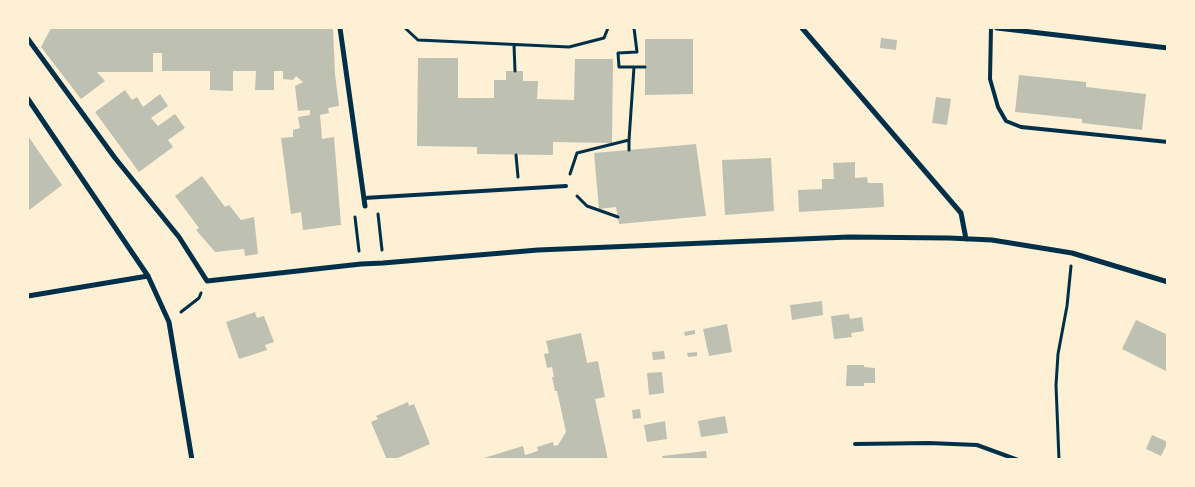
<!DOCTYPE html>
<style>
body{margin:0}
#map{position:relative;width:1195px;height:487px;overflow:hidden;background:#fdf0d5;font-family:Rubik,sans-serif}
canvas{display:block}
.frame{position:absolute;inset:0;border:29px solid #fdf0d5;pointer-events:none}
</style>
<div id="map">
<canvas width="1195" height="487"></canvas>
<div class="frame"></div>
</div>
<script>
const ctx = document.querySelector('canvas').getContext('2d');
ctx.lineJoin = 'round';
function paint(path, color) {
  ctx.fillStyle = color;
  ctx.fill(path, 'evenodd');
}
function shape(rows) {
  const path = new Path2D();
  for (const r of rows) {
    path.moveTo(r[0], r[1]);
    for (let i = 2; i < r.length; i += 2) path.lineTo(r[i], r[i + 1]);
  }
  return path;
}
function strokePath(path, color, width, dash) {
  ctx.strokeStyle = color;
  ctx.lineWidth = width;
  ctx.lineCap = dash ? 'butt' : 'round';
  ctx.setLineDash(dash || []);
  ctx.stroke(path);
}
const building = shape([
 [51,28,333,28,335,74,339,106,328,108,329,113,320,115,322,139,334,137,341,225,303,230,301,212,291,214,281,138,293,137,293,130,300,128,298,117,310,115,310,110,298,111,295,86,303,82,296,76,293,80,283,79,283,71,274,71,274,90,255,90,256,71,233,71,233,91,210,90,210,71,162,71,162,53,153,53,153,72,97,72,105,81,81,99,41,47],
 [881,38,897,40,896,50,880,48],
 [645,39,693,39,693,94,645,95],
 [418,58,458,58,458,98,494,98,494,80,506,80,506,71,523,71,523,81,538,81,537,99,574,100,575,59,613,59,612,143,553,142,553,155,477,154,477,147,417,146],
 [1019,75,1086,82,1086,87,1146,94,1142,130,1082,123,1082,119,1015,112],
 [125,90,132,100,137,97,143,107,160,94,168,106,151,118,158,126,175,114,185,128,168,140,173,147,139,172,95,112],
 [936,97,951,99,947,125,932,123],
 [28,136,62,185,28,211],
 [696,144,706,216,619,224,616,207,599,209,594,153],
 [771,158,774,211,725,215,722,160],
 [855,162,855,178,867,177,868,183,883,183,884,207,799,212,798,190,822,189,822,179,834,179,833,163],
 [202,176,225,207,229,205,241,220,254,217,258,254,245,256,244,249,215,252,196,230,199,228,175,196],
 [822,301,823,315,792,320,790,305],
 [255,312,257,318,264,316,274,342,265,345,267,350,239,359,226,322],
 [849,314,850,319,862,317,864,331,851,333,852,337,834,339,831,316],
 [1136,320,1168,335,1168,372,1122,349],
 [727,324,732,352,709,356,703,329],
 [695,330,695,334,685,336,684,332],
 [581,333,587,363,598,361,605,397,595,399,608,460,485,460,484,458,523,446,525,455,538,451,537,447,553,442,554,446,558,445,566,432,557,391,555,391,552,377,554,377,552,367,547,368,544,354,549,353,546,341],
 [664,351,665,359,653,360,652,352],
 [697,352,697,356,688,357,687,353],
 [847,365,864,365,864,367,875,368,875,383,864,383,864,386,846,386],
 [662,372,664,393,649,395,647,373],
 [408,402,409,406,414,404,430,444,393,460,387,460,371,422,378,419,376,416],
 [640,409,641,418,633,419,632,410],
 [725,416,728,433,701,437,698,421],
 [665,421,667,439,647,442,644,425],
 [1152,435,1168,442,1161,456,1146,449],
 [706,451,707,460,663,460,662,456]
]);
const path = shape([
 [405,28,418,40,569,47,604,38,608,28],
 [634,28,637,52,618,53,619,67,645,67],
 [514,45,515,71],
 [629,140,629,150],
 [516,155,518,177],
 [570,174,577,153,629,140,634,67],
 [577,196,587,206,618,217],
 [378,214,382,250],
 [355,217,359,251],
 [181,312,199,298,201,293],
 [1059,460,1056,385,1058,354,1067,306,1071,266]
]);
const service = shape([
 [991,28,990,79,998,107,1006,121,1021,127,1168,142],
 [364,198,566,186],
 [855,444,929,443,977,445,1018,460]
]);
const minor = shape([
 [340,28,365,206],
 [802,28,961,213,966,239],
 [997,28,1168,48],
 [28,39,115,158,179,237,207,281,361,264,383,263,538,250,849,237,949,238,992,240,1072,253,1168,282],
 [28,99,148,276,169,322,192,460],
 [28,296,148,276]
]);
paint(building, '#bec0b2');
strokePath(path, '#003049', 3);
strokePath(service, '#003049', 4);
strokePath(minor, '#003049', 5);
</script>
